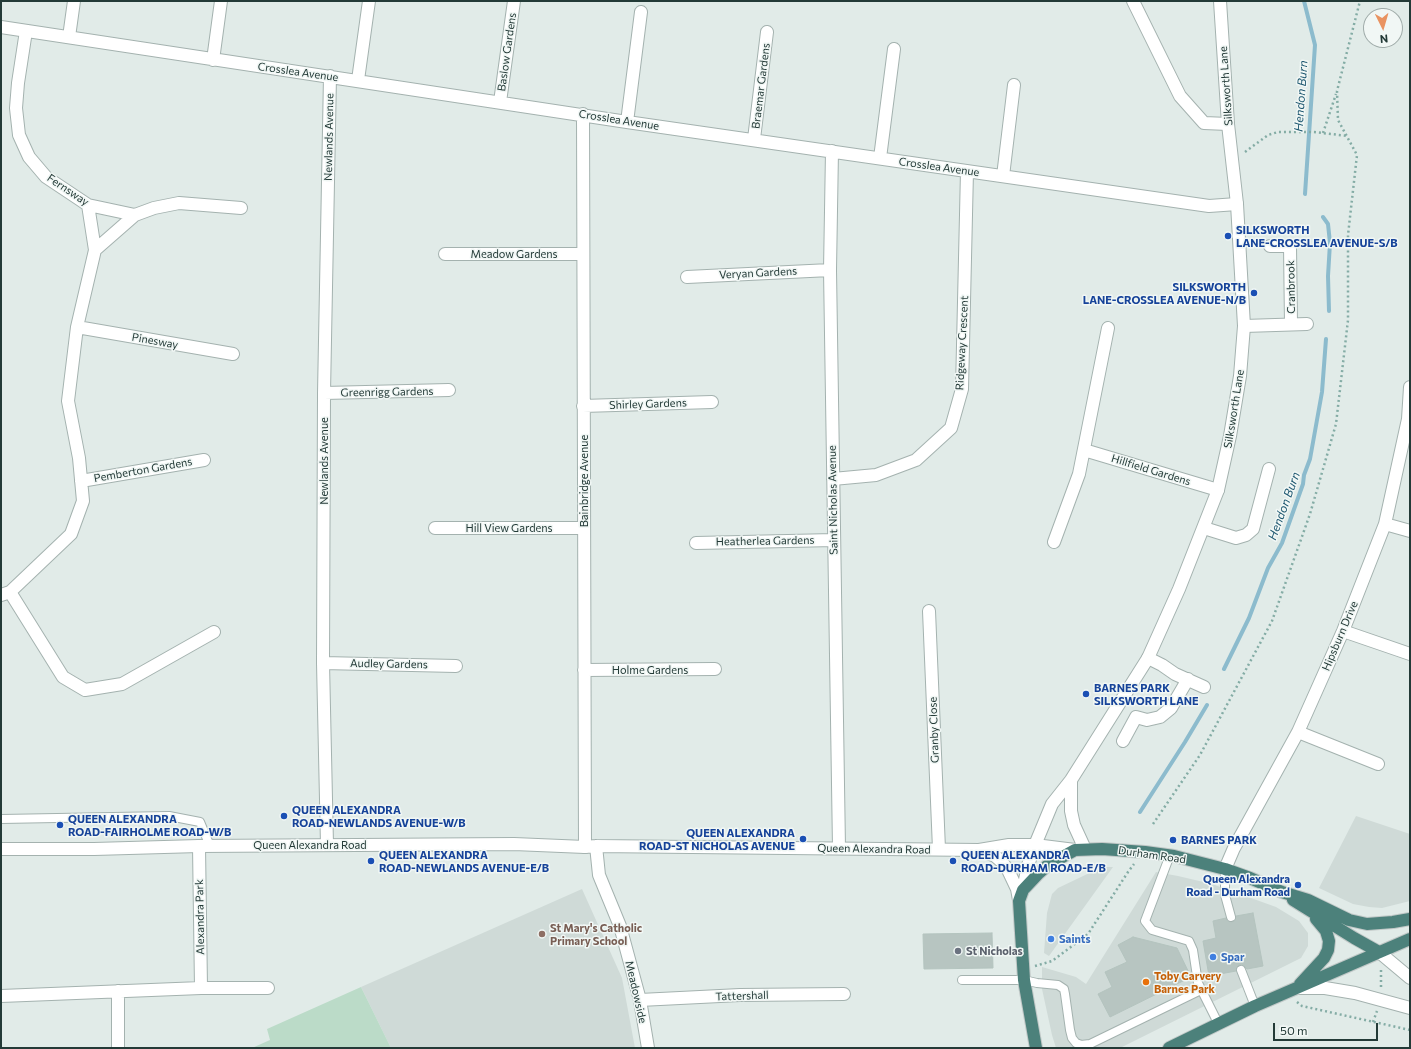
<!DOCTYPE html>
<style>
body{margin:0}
#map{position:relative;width:1411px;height:1049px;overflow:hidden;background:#e1ebe8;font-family:Commissioner,sans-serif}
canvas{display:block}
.frame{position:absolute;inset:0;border:2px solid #233a37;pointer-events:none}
.north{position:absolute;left:1363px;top:8px;width:40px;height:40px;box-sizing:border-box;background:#f1f7f5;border:1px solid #9faba9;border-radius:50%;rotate:175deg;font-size:11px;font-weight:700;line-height:16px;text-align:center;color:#233a37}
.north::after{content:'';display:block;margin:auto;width:14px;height:18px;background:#e99361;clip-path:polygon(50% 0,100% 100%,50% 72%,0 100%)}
.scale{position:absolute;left:1273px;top:1023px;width:105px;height:18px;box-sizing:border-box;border:2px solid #233a37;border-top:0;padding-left:5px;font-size:12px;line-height:14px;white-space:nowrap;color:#233a37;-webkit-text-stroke:3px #f1f7f5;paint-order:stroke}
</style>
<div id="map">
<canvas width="1411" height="1049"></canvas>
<div class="frame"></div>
<div class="north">N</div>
<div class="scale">50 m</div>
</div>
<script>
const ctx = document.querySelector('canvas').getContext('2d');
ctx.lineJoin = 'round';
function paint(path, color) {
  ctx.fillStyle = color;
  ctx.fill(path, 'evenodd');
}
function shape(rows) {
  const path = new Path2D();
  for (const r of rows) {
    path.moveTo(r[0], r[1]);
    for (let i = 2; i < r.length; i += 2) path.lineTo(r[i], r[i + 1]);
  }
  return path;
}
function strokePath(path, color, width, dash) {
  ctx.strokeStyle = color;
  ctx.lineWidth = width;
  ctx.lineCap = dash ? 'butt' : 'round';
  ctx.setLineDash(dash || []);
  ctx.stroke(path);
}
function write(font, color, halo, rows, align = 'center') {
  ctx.font = font + ' Commissioner,sans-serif';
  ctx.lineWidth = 3;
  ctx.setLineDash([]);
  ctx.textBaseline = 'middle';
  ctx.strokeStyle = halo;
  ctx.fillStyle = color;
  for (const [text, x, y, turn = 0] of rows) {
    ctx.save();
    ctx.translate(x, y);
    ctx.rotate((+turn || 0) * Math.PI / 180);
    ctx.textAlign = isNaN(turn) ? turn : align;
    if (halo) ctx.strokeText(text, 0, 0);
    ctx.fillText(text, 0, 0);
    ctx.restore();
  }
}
const built = shape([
 [1356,816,1410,834,1410,901,1382,908,1369,907,1353,904,1319,888],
 [1102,867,1113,867,1049,956,1044,953,1047,913,1052,894,1058,888],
 [1156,872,1178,876,1212,884,1276,907,1299,921,1308,933,1308,946,1301,958,1120,1048,1056,1048,1052,1035,1042,989,1042,967,1076,977,1086,984],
 [582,889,622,978,635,1048,391,1048,361,987]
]);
const green = shape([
 [361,987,391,1048,252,1048,270,1040,267,1029]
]);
const stream = shape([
 [1304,1,1315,45,1305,194],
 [1323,217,1328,224,1330,243,1328,276,1329,311],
 [1224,669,1249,618,1268,568,1282,543,1303,484,1304,475,1310,459,1322,392,1326,339],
 [1140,812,1185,742,1207,705]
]);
const building = shape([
 [1253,913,1263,966,1247,969,1244,966,1239,965,1237,967,1236,971,1209,976,1203,941,1216,938,1213,921,1226,918,1227,921,1232,922,1235,921,1236,916,1253,913],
 [992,933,993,968,924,969,923,934,992,933],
 [1133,937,1177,948,1191,977,1110,1017,1098,994,1112,987,1105,972,1127,962,1118,945,1133,937]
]);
const path = shape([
 [1323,133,1336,94],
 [1245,152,1268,135,1278,132,1314,132,1348,136],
 [1153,824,1200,755,1272,621,1310,514,1336,424,1348,320,1348,235,1357,155,1338,120,1337,91,1360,1],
 [1035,966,1052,961,1088,934,1128,872,1134,864],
 [1381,970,1381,989],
 [1297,1002,1302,1006,1410,1030],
 [1373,1022,1377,1011]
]);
const service = shape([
 [1,819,169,816,200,822,210,846],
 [1170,855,1145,921,1152,930,1189,941,1193,950,1198,983,1218,1023],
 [1225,869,1225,895,1231,917],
 [1241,970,1255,1006],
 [962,980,1024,980,1037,983,1058,985,1064,989,1065,994,1070,1030,1072,1038,1076,1043,1081,1045,1090,1044,1201,990]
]);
const minor = shape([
 [1133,1,1180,96,1204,123,1228,124],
 [1,27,627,122,1209,206,1237,204],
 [26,31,18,83,16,108,19,135,29,157,46,177,88,205,135,215,154,208,179,203,241,208],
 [69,37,74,1],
 [213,60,221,1],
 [358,80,369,1],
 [500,102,514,1],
 [583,114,585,847],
 [627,122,641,12],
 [754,139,767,32],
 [832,151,830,270,839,848],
 [880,158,894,49],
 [1003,176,1014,85],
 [88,205,95,250],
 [1270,246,1290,246,1291,324],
 [445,254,583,254],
 [687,277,830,270],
 [1244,326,1307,324],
 [77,327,233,354],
 [324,393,449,390],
 [583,406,712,402],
 [1084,450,1218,490],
 [833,479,876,475,916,460,951,428,962,389,967,171],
 [81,481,204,460],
 [1385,524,1410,531],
 [435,528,584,528],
 [1204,528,1236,538,1246,535,1253,529,1269,469],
 [1054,542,1079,474,1108,328],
 [696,543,834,540],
 [10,592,63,677,85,690,122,684,214,632],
 [1,595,10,592,71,534,83,501,79,458,68,401,77,327,95,250,135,215],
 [929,611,939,849],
 [1343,631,1410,654],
 [1148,658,1162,665,1175,674,1204,687],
 [323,663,456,666],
 [584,670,715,669],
 [1298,732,1378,764],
 [1123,741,1136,717,1147,720,1160,717,1171,708,1188,679],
 [327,845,323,663,324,393,330,76],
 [199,846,201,988],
 [1225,869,1234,848,1298,732,1343,631,1385,524,1408,419,1410,387],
 [1,996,201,988,268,988],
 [640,1000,740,995,844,994],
 [118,1048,118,991]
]);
const tertiary = shape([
 [1071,780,1071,811,1074,825,1085,849],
 [596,846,599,875,620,926,640,1000,648,1048],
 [1,849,94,849,199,846,514,844,585,847,596,846,979,850,1009,845,1035,845,1075,850],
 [980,850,995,856,1002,862,1008,870,1017,889,1019,900],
 [1023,890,1028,865,1035,845,1052,804,1071,780,1148,658,1179,589,1218,490,1230,436,1240,376,1244,326,1237,204,1228,124,1220,1],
 [1379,952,1410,978],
 [1297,988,1325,988,1355,993,1410,1008]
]);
const trunk = shape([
 [1293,900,1354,938,1379,952],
 [1300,984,1324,958,1328,950,1329,941,1326,931,1316,919],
 [1036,1048,1024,980,1019,901,1023,890,1039,873,1048,865,1075,850,1102,849,1145,852,1174,856,1225,869,1250,878,1282,892,1308,900,1349,920,1367,924,1393,922,1410,919],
 [1169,1048,1255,1006,1410,939]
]);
const markers = [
 [1228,236,4,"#1a4fb4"],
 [1254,293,4,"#1a4fb4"],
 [1086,694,4,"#1a4fb4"],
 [284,816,4,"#1a4fb4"],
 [60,825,4,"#1a4fb4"],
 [803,839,4,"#1a4fb4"],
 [1173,840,4,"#1a4fb4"],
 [371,861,4,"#1a4fb4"],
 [953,861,4,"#1a4fb4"],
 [1298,885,4,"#1a4fb4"],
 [542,934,4,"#8d6e63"],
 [1051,939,4,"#3f7fe0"],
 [958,951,4,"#6b7280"],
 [1213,957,4,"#3f7fe0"],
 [1146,982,4,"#e8710a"]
];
const streetNames = [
 ["Baslow Gardens",507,52,-82],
 ["Crosslea Avenue",298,72,8],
 ["Braemar Gardens",761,86,-83],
 ["Silksworth Lane",1226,86,-94],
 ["Crosslea Avenue",619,120,9],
 ["Newlands Avenue",329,137,-89],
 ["Crosslea Avenue",939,167,8],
 ["Fernsway",68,190,34],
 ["Meadow Gardens",514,254],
 ["Veryan Gardens",758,273,-3],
 ["Cranbrook",1291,287,-91],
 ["Pinesway",155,341,10],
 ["Ridgeway Crescent",962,343,-87],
 ["Greenrigg Gardens",387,392,-1],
 ["Shirley Gardens",648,404,-2],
 ["Silksworth Lane",1234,409,-81],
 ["Newlands Avenue",324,461,-90],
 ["Pemberton Gardens",143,470,-10],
 ["Hillfield Gardens",1151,470,17],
 ["Bainbridge Avenue",584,481,-90],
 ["Saint Nicholas Avenue",833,500,-91],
 ["Hill View Gardens",509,528],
 ["Heatherlea Gardens",765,541,-1],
 ["Hipsburn Drive",1340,636,-67],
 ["Audley Gardens",389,664,1],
 ["Holme Gardens",650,670],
 ["Granby Close",934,730,-92],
 ["Queen Alexandra Road",310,845],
 ["Queen Alexandra Road",874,849,1],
 ["Durham Road",1152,855,8],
 ["Alexandra Park",200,917,-91],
 ["Meadowside",636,992,77],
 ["Tattershall",742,996,-2]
];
const transitNames = [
 ["SILKSWORTH",1236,230],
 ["LANE-CROSSLEA AVENUE-S/B",1236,243],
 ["SILKSWORTH",1246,287,"right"],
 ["LANE-CROSSLEA AVENUE-N/B",1246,300,"right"],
 ["BARNES PARK",1094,688],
 ["SILKSWORTH LANE",1094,701],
 ["QUEEN ALEXANDRA",292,810],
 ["ROAD-NEWLANDS AVENUE-W/B",292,823],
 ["QUEEN ALEXANDRA",68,819],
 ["ROAD-FAIRHOLME ROAD-W/B",68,832],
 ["QUEEN ALEXANDRA",795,833,"right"],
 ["ROAD-ST NICHOLAS AVENUE",795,846,"right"],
 ["BARNES PARK",1181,840],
 ["QUEEN ALEXANDRA",379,855],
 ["ROAD-NEWLANDS AVENUE-E/B",379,868],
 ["QUEEN ALEXANDRA",961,855],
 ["ROAD-DURHAM ROAD-E/B",961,868],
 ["Queen Alexandra",1290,879,"right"],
 ["Road - Durham Road",1290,892,"right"]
];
const educationNames = [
 ["St Mary's Catholic",550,928],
 ["Primary School",550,941]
];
const shopNames = [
 ["Saints",1059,939],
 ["Spar",1221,957]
];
const worshipNames = [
 ["St Nicholas",966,951]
];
const foodNames = [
 ["Toby Carvery",1154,976],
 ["Barnes Park",1154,989]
];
const waterNames = [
 ["Hendon Burn",1301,96,-86],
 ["Hendon Burn",1284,506,-70]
];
paint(built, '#cfdad7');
paint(green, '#bbdbc8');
strokePath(stream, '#8cbbcd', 4);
paint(building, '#b7c5c1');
strokePath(building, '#b4c4bf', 1);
strokePath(service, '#a4b2af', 10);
strokePath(minor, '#a4b2af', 14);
strokePath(tertiary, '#a4b2af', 14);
strokePath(trunk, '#c1c8c7', 14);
strokePath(path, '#84aca5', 2.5, [2, 3]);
strokePath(service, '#fff', 8);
strokePath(minor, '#fff', 12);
strokePath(tertiary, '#fff', 12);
strokePath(trunk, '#4c817b', 12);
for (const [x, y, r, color] of markers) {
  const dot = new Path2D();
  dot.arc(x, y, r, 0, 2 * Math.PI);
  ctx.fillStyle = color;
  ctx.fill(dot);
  strokePath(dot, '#f1f7f5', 1.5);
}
write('11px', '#233a37', '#f1f7f5', streetNames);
write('bold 11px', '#164399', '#f1f7f5', transitNames, 'left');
write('bold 11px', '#785e54', '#f1f7f5', educationNames, 'left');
write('bold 11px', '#366cbe', '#f1f7f5', shopNames, 'left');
write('bold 11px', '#5b616d', '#f1f7f5', worshipNames, 'left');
write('bold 11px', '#c56008', '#f1f7f5', foodNames, 'left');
write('italic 12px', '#215a72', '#f1f7f5', waterNames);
</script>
